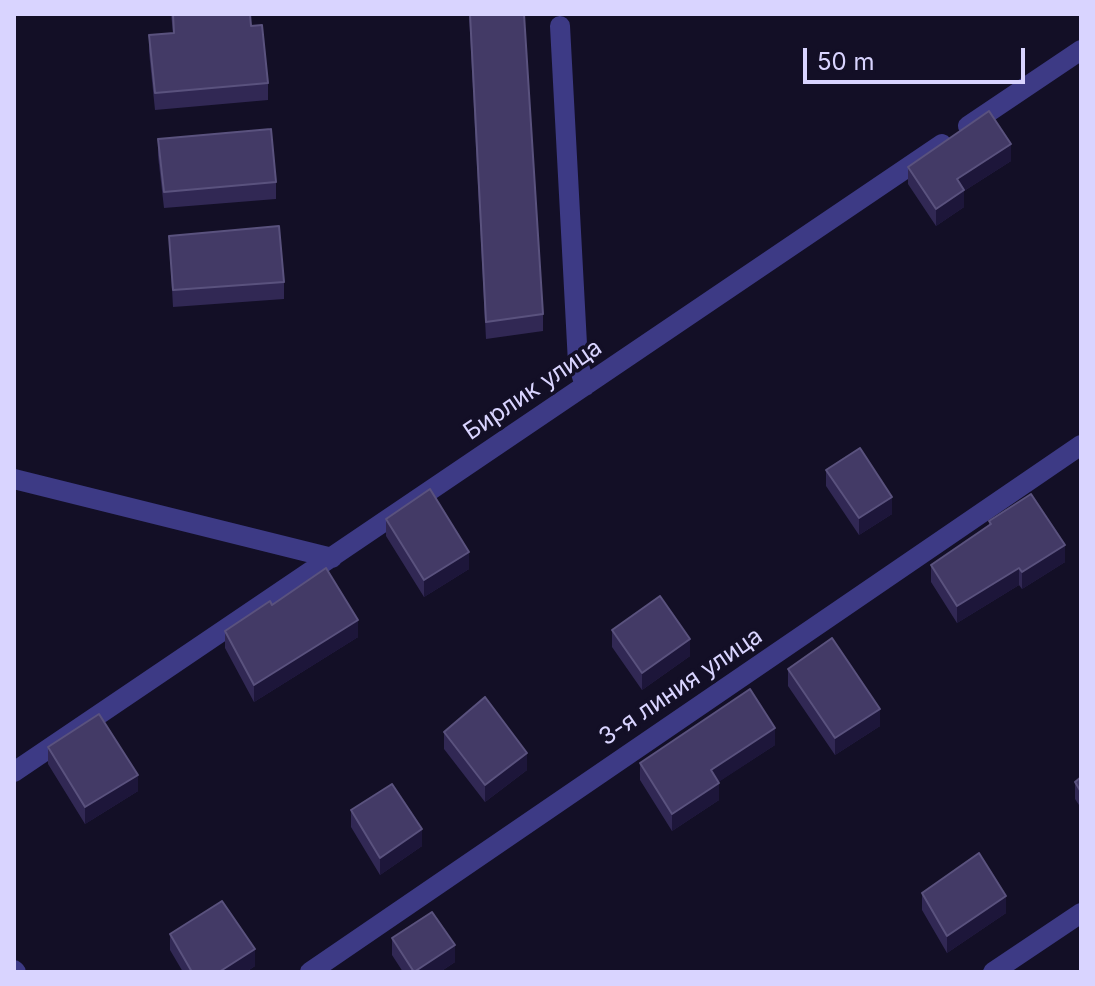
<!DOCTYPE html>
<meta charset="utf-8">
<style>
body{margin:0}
#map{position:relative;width:1095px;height:986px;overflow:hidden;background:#130f26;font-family:Inter,sans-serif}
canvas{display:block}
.frame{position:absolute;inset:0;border:16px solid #d9d4ff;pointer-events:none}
.scale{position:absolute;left:803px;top:48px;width:222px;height:36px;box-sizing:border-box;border:4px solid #d9d4ff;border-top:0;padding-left:10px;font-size:24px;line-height:28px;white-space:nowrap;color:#d9d4ff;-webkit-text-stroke:6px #130f26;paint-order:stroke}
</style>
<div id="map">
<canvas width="1095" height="986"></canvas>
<div class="frame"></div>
<div class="scale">50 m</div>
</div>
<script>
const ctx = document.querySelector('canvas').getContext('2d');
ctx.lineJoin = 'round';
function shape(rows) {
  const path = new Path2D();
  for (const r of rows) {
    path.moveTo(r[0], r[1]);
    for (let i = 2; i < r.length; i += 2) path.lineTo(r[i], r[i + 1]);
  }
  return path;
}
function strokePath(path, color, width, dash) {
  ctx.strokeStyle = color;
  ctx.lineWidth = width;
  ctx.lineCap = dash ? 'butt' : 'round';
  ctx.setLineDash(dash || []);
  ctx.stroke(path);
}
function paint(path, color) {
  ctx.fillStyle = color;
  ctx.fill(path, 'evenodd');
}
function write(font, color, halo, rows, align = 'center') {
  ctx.font = font + ' Inter,sans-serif';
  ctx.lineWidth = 7;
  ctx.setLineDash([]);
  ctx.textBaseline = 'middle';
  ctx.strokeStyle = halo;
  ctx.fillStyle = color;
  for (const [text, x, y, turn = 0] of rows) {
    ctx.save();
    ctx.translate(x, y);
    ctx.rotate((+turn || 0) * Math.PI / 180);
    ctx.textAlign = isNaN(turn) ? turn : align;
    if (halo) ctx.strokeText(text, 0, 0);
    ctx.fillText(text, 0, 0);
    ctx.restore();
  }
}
const minor = shape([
 [560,26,578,363,585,386],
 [968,126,1081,50],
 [14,479,332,558],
 [14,772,942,144],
 [14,970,16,972],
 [310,972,1081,445],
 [993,972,1081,913]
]);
const wall = shape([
 [171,14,250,14,251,26,268,83,268,100,155,110,149,52,149,35,173,33],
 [469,14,524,14,543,314,543,331,486,339],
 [158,139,276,182,276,199,164,208,158,156],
 [1011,161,964,191,964,207,936,226,908,184,908,167],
 [169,236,284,282,284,299,173,307],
 [826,470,892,514,859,535,826,486],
 [386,519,469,569,424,597,386,536],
 [989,521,1065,562,1022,589,1019,585,957,623,931,582,931,565,989,526],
 [272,605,358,637,254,702,225,648,225,631],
 [612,630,690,656,642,690,612,647],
 [788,669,880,726,835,755,788,686],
 [444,732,527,770,485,802,444,749],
 [775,745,718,782,719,800,672,831,640,780,640,763],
 [48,747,138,791,85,824,48,764],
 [1081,777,1081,808,1075,799,1075,782],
 [351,810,422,846,380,875,351,827],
 [922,893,1006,913,947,953,922,910],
 [170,934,255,966,246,972,183,972,170,950],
 [392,938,455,962,440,972,403,972,392,955]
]);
const shadedWall = shape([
 [1011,144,1011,161,964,191,964,207,936,226,936,209,957,179],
 [892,497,892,514,859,535,859,518],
 [1065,545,1065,562,1022,589,1022,572],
 [469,552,469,569,424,597,424,580],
 [1019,568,1019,585,957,623,957,606],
 [358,620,358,637,254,702,254,685],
 [690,639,690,656,642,690,642,673],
 [880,709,880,726,835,755,835,738],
 [775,728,775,745,711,787,711,770],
 [527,753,527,770,485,802,485,785],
 [138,775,138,791,85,824,85,807],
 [719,783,719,800,672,831,672,814],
 [422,829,422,846,380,875,380,858],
 [1006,896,1006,913,947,953,947,936],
 [455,945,455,962,440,972,414,972],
 [255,949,255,966,246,972,219,972]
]);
const building = shape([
 [173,14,250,14,251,26,262,25,268,83,155,93,149,35,174,33,173,14],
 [470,14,524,14,543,314,486,322,470,14],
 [989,111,1011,144,957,179,964,190,936,209,908,167,989,111],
 [271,129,276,182,164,192,158,139,271,129],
 [279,226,284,282,173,290,169,236,279,226],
 [860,448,892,497,859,518,826,470,860,448],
 [430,489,469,552,424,580,386,519,430,489],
 [1031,494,1065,545,1022,572,1019,568,957,606,931,565,991,524,989,521,1031,494],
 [326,568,358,620,254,685,225,631,270,601,272,605,326,568],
 [660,596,690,639,642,673,612,630,660,596],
 [832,638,880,709,835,738,788,669,832,638],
 [750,689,775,728,711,770,719,783,672,814,640,763,750,689],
 [485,697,527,753,485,785,444,732,485,697],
 [99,714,138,775,85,807,48,747,99,714],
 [1081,777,1081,792,1075,782,1081,777],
 [392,784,422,829,380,858,351,810,392,784],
 [979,853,1006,896,947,936,922,893,979,853],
 [222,901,255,949,219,972,192,972,170,934,222,901],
 [432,912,455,945,414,972,392,938,432,912]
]);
const streetNames = [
 ["Бирлик улица",533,390,-34],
 ["3-я линия улица",681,687,-34]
];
strokePath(minor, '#3d3a85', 20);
paint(wall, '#312854');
paint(shadedWall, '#1d163a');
paint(building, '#433a66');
strokePath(building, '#5a527e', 2);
write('24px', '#d9d4ff', '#130f26', streetNames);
</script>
